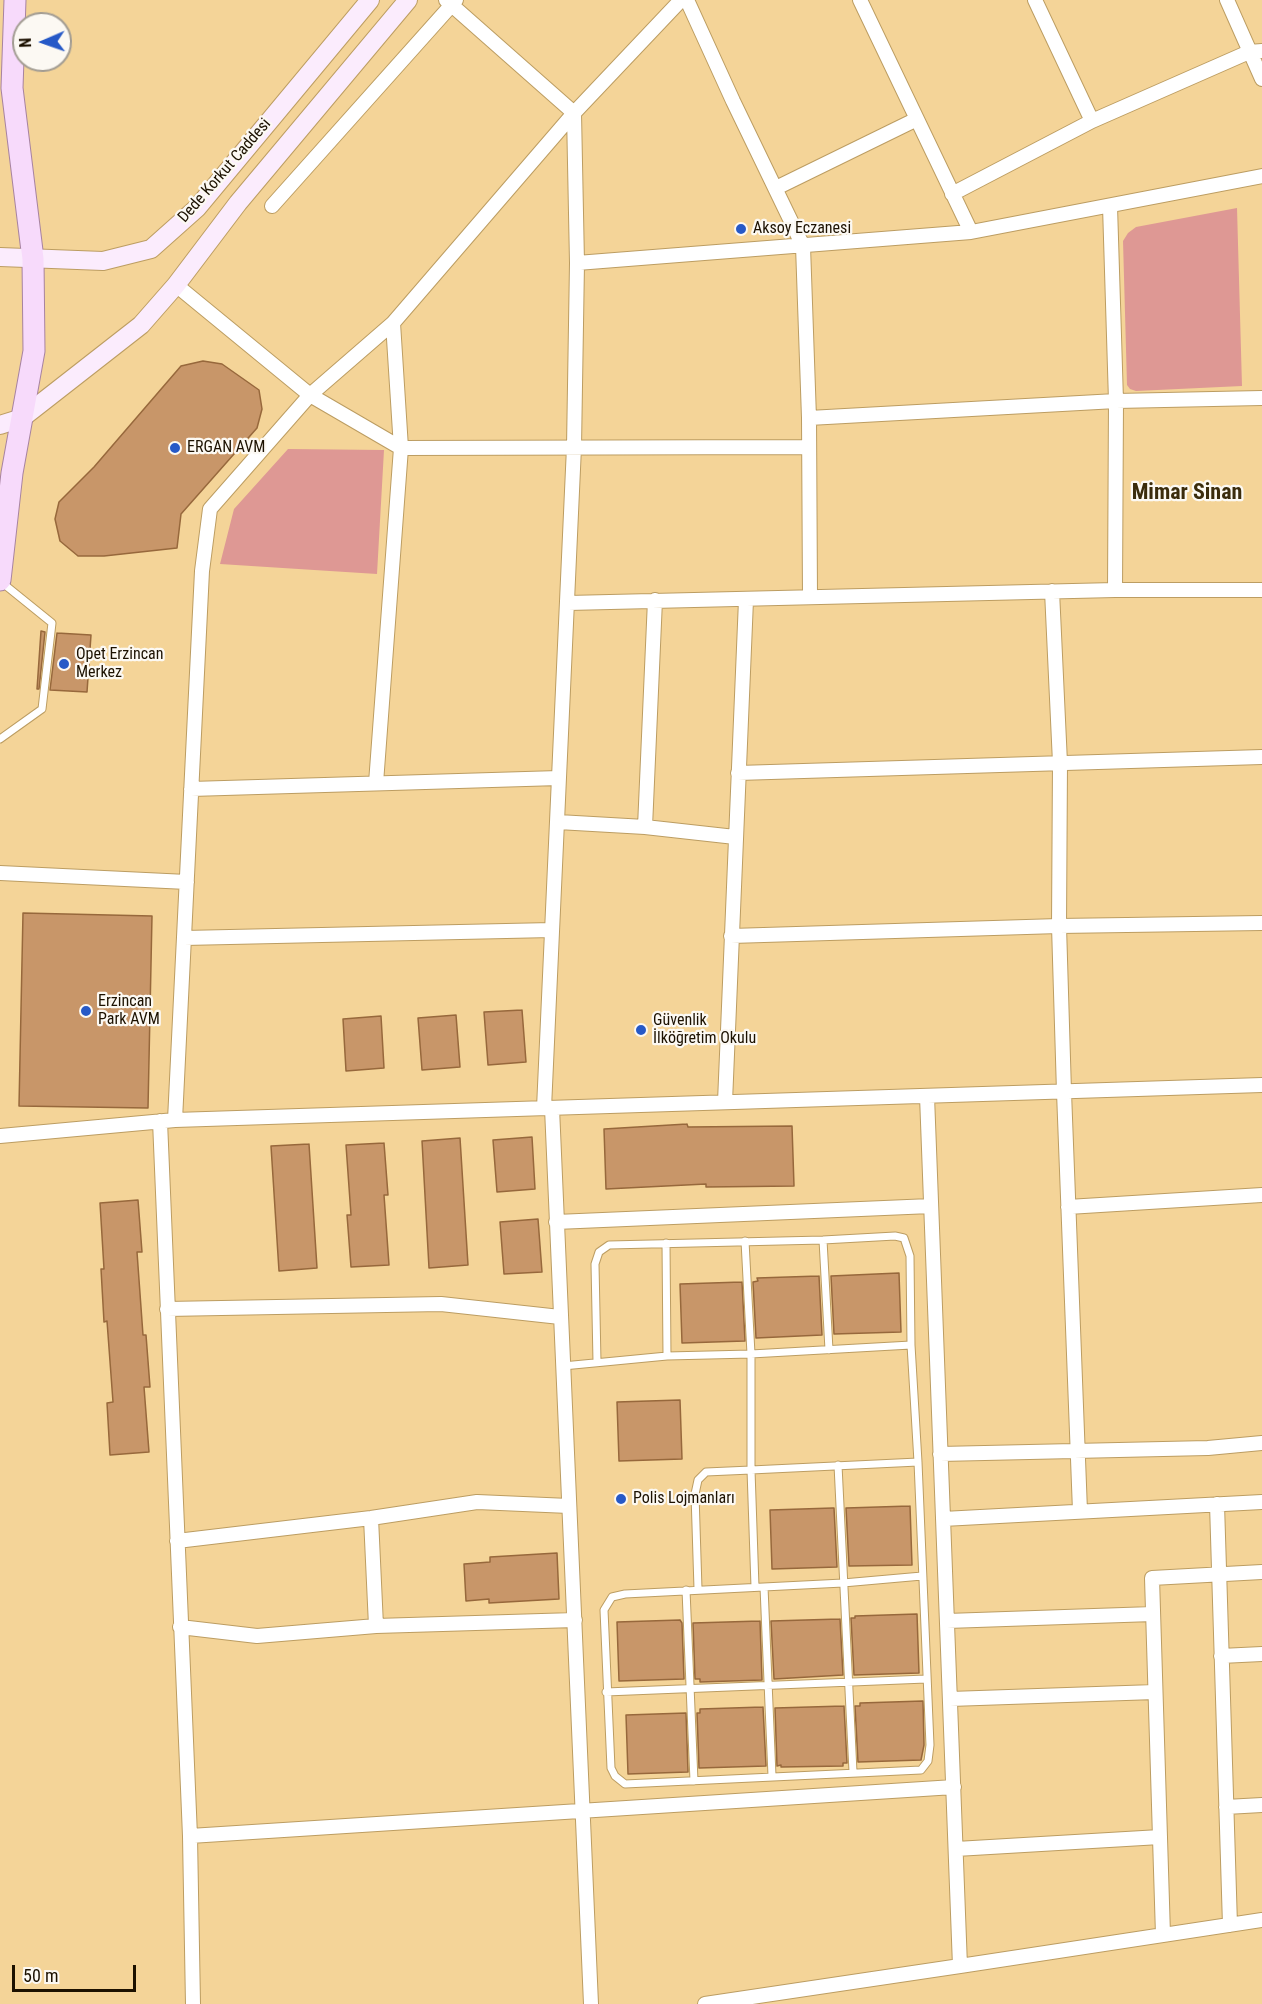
<!DOCTYPE html>
<meta charset="utf-8">
<style>
body{margin:0}
#map{position:relative;width:1262px;height:2004px;overflow:hidden;background:#f4d498;font-family:"Roboto Condensed",sans-serif}
canvas{display:block}
.north{position:absolute;left:12px;top:12px;width:60px;height:60px;box-sizing:border-box;background:#fcf9f3;border:2px solid #a29c92;border-radius:50%;rotate:268deg;font-size:16px;font-weight:700;line-height:24px;text-align:center;color:#1c1100}
.north::after{content:'';display:block;margin:auto;width:21px;height:27px;background:#2659c7;clip-path:polygon(50% 0,100% 100%,50% 72%,0 100%)}
.scale{position:absolute;left:12px;top:1965px;width:124px;height:27px;box-sizing:border-box;border:3px solid #1c1100;border-top:0;padding-left:8px;font-size:18px;line-height:21px;white-space:nowrap;color:#1c1100;-webkit-text-stroke:4px #fcf9f3;paint-order:stroke}
</style>
<div id="map">
<canvas width="1262" height="2004"></canvas>
<div class="north">N</div>
<div class="scale">50 m</div>
</div>
<script>
const ctx = document.querySelector('canvas').getContext('2d');
ctx.lineJoin = 'round';
function paint(path, color) {
  ctx.fillStyle = color;
  ctx.fill(path, 'evenodd');
}
function shape(rows) {
  const path = new Path2D();
  for (const r of rows) {
    path.moveTo(r[0], r[1]);
    for (let i = 2; i < r.length; i += 2) path.lineTo(r[i], r[i + 1]);
  }
  return path;
}
function strokePath(path, color, width, dash) {
  ctx.strokeStyle = color;
  ctx.lineWidth = width;
  ctx.lineCap = dash ? 'butt' : 'round';
  ctx.setLineDash(dash || []);
  ctx.stroke(path);
}
function write(font, color, halo, rows, align = 'center') {
  ctx.font = font + ' "Roboto Condensed",sans-serif';
  ctx.lineWidth = 4.5;
  ctx.setLineDash([]);
  ctx.textBaseline = 'middle';
  ctx.strokeStyle = halo;
  ctx.fillStyle = color;
  for (const [text, x, y, turn = 0] of rows) {
    ctx.save();
    ctx.translate(x, y);
    ctx.rotate((+turn || 0) * Math.PI / 180);
    ctx.textAlign = isNaN(turn) ? turn : align;
    if (halo) ctx.strokeText(text, 0, 0);
    ctx.fillText(text, 0, 0);
    ctx.restore();
  }
}
const green = shape([
 [1237,208,1242,386,1136,391,1130,389,1127,385,1123,241,1128,233,1136,227],
 [288,449,384,450,377,574,220,564,234,509]
]);
const building = shape([
 [203,361,222,364,259,390,262,409,257,428,181,514,177,548,104,556,78,556,60,541,55,519,59,502,94,467,181,366,203,361],
 [41,631,45,632,39,689,37,689,41,631],
 [57,633,91,635,87,692,50,690,57,633],
 [23,913,152,916,148,1108,19,1106,23,913],
 [522,1010,526,1062,488,1065,484,1012,522,1010],
 [456,1015,460,1067,422,1070,418,1018,456,1015],
 [381,1016,384,1068,346,1071,343,1019,381,1016],
 [687,1124,688,1127,792,1126,794,1186,706,1187,706,1184,606,1189,604,1129,687,1124],
 [532,1137,535,1189,497,1192,493,1140,532,1137],
 [460,1138,468,1265,429,1268,422,1141,460,1138],
 [384,1143,388,1195,384,1195,389,1265,351,1267,347,1215,351,1215,346,1145,384,1143],
 [309,1144,317,1268,279,1271,271,1146,309,1144],
 [138,1200,142,1252,137,1252,143,1335,146,1335,150,1387,144,1387,149,1452,110,1455,107,1403,113,1402,107,1321,104,1322,101,1269,104,1269,100,1203,138,1200],
 [538,1219,542,1272,504,1274,500,1222,538,1219],
 [899,1273,901,1332,834,1334,831,1276,899,1273],
 [819,1276,822,1335,756,1338,753,1282,758,1281,757,1278,819,1276],
 [742,1282,745,1341,682,1343,680,1284,742,1282],
 [680,1400,682,1459,619,1461,617,1402,680,1400],
 [910,1506,912,1565,849,1566,846,1508,910,1506],
 [833,1508,834,1508,837,1567,772,1569,770,1510,833,1508],
 [557,1553,559,1599,489,1603,489,1599,466,1601,464,1564,490,1562,490,1557,557,1553],
 [917,1614,919,1673,854,1675,851,1618,855,1618,855,1616,917,1614],
 [840,1619,843,1675,774,1679,771,1621,840,1619],
 [680,1620,682,1623,684,1679,619,1681,617,1622,680,1620],
 [760,1621,762,1680,700,1682,700,1679,695,1679,693,1623,760,1621],
 [923,1701,924,1745,921,1760,858,1762,855,1706,860,1706,860,1703,923,1701],
 [844,1706,847,1763,843,1763,843,1766,781,1767,781,1765,777,1766,775,1708,844,1706],
 [763,1707,766,1766,699,1768,697,1713,700,1713,700,1709,763,1707],
 [686,1713,688,1772,628,1774,626,1715,686,1713]
]);
const lane = shape([
 [0,739,42,709,52,623,0,581],
 [823,1240,829,1350],
 [666,1243,667,1356],
 [597,1362,595,1264,599,1252,609,1245,823,1240,895,1236,904,1238,910,1256,911,1345,918,1462,930,1745,928,1761,921,1770,625,1784,615,1776,611,1768,604,1610,612,1597,625,1594,843,1583,922,1576],
 [563,1366,667,1356,751,1354,911,1345],
 [838,1465,853,1772],
 [755,1587,751,1470,918,1462],
 [764,1587,772,1776],
 [698,1589,695,1494,698,1480,706,1472,751,1470,751,1354,745,1241],
 [686,1590,694,1781],
 [606,1692,926,1679]
]);
const street = shape([
 [446,0,574,113,577,263,574,447,544,1108],
 [687,0,733,101,803,246,809,418,810,597],
 [860,0,971,232],
 [1035,0,1092,121],
 [1227,0,1262,79],
 [776,188,917,119],
 [952,194,1092,121,1249,52,1262,51],
 [272,206,456,0],
 [1110,206,1116,401,1115,590],
 [577,263,971,232,1262,176],
 [176,285,310,395,401,448,808,447],
 [809,418,1116,401,1262,398],
 [1052,591,1060,763,1059,926,1064,1092,1080,1511],
 [568,603,1115,590,1262,590],
 [738,773,1262,757],
 [376,783,401,448,393,323],
 [191,789,559,778],
 [558,822,645,827,735,837],
 [645,827,655,600],
 [0,873,187,882],
 [731,936,1059,926,1262,923],
 [184,938,552,930],
 [927,1096,960,1966,1262,1920],
 [725,1102,746,600],
 [552,1108,591,2004],
 [175,1120,202,571,210,509,310,395,393,323,574,113,681,0],
 [160,1121,190,1836,193,2004],
 [0,1136,175,1120,1262,1085],
 [1068,1207,1262,1195],
 [556,1222,931,1206],
 [167,1309,441,1304,560,1317],
 [940,1454,1208,1448,1262,1443],
 [1217,1504,1230,1925],
 [371,1518,376,1626],
 [943,1519,1262,1502],
 [177,1541,371,1518,477,1502,569,1506],
 [947,1621,1153,1614],
 [180,1627,257,1636,376,1626,575,1620],
 [1221,1656,1262,1654],
 [950,1699,1155,1692],
 [1226,1807,1262,1805],
 [190,1836,954,1787],
 [956,1849,1160,1837],
 [1163,1935,1152,1578,1262,1572],
 [705,2004,960,1966]
]);
const secondary = shape([
 [0,257,103,261,151,249,197,208,370,0],
 [0,425,22,418,141,325,176,285,238,203,408,0]
]);
const primary = shape([
 [0,580,12,473,34,351,33,259,12,88,15,0]
]);
const markers = [
 [741,229,6,"#2659c7"],
 [175,448,6,"#2659c7"],
 [64,664,6,"#2659c7"],
 [86,1011,6,"#2659c7"],
 [641,1030,6,"#2659c7"],
 [621,1499,6,"#2659c7"]
];
const streetNames = [
 ["Dede Korkut Caddesi",225,171,-49]
];
const poiNames = [
 ["Aksoy Eczanesi",753,229],
 ["ERGAN AVM",187,448],
 ["Opet Erzincan",76,655],
 ["Merkez",76,673],
 ["Erzincan",98,1002],
 ["Park AVM",98,1020],
 ["Güvenlik",653,1021],
 ["İlköğretim Okulu",653,1039],
 ["Polis Lojmanları",633,1499]
];
const districtNames = [
 ["Mimar Sinan",1187,493]
];
paint(green, '#de9894');
paint(building, '#c89669');
strokePath(building, '#97683c', 1.5);
strokePath(lane, '#bc9d62', 9);
strokePath(street, '#bc9d62', 16);
strokePath(secondary, '#bc9d62', 20);
strokePath(primary, '#a783a1', 23);
strokePath(lane, '#fff', 7);
strokePath(street, '#fff', 14);
strokePath(secondary, '#fbecfd', 18);
strokePath(primary, '#f7dafb', 21);
for (const [x, y, r, color] of markers) {
  const dot = new Path2D();
  dot.arc(x, y, r, 0, 2 * Math.PI);
  ctx.fillStyle = color;
  ctx.fill(dot);
  strokePath(dot, '#fcf9f3', 2);
}
write('16px', '#1c1100', '#fcf9f3', streetNames);
write('16px', '#1c1100', '#fcf9f3', poiNames, 'left');
write('bold 22px', '#3b2c0c', '#fcf9f3', districtNames);
</script>
